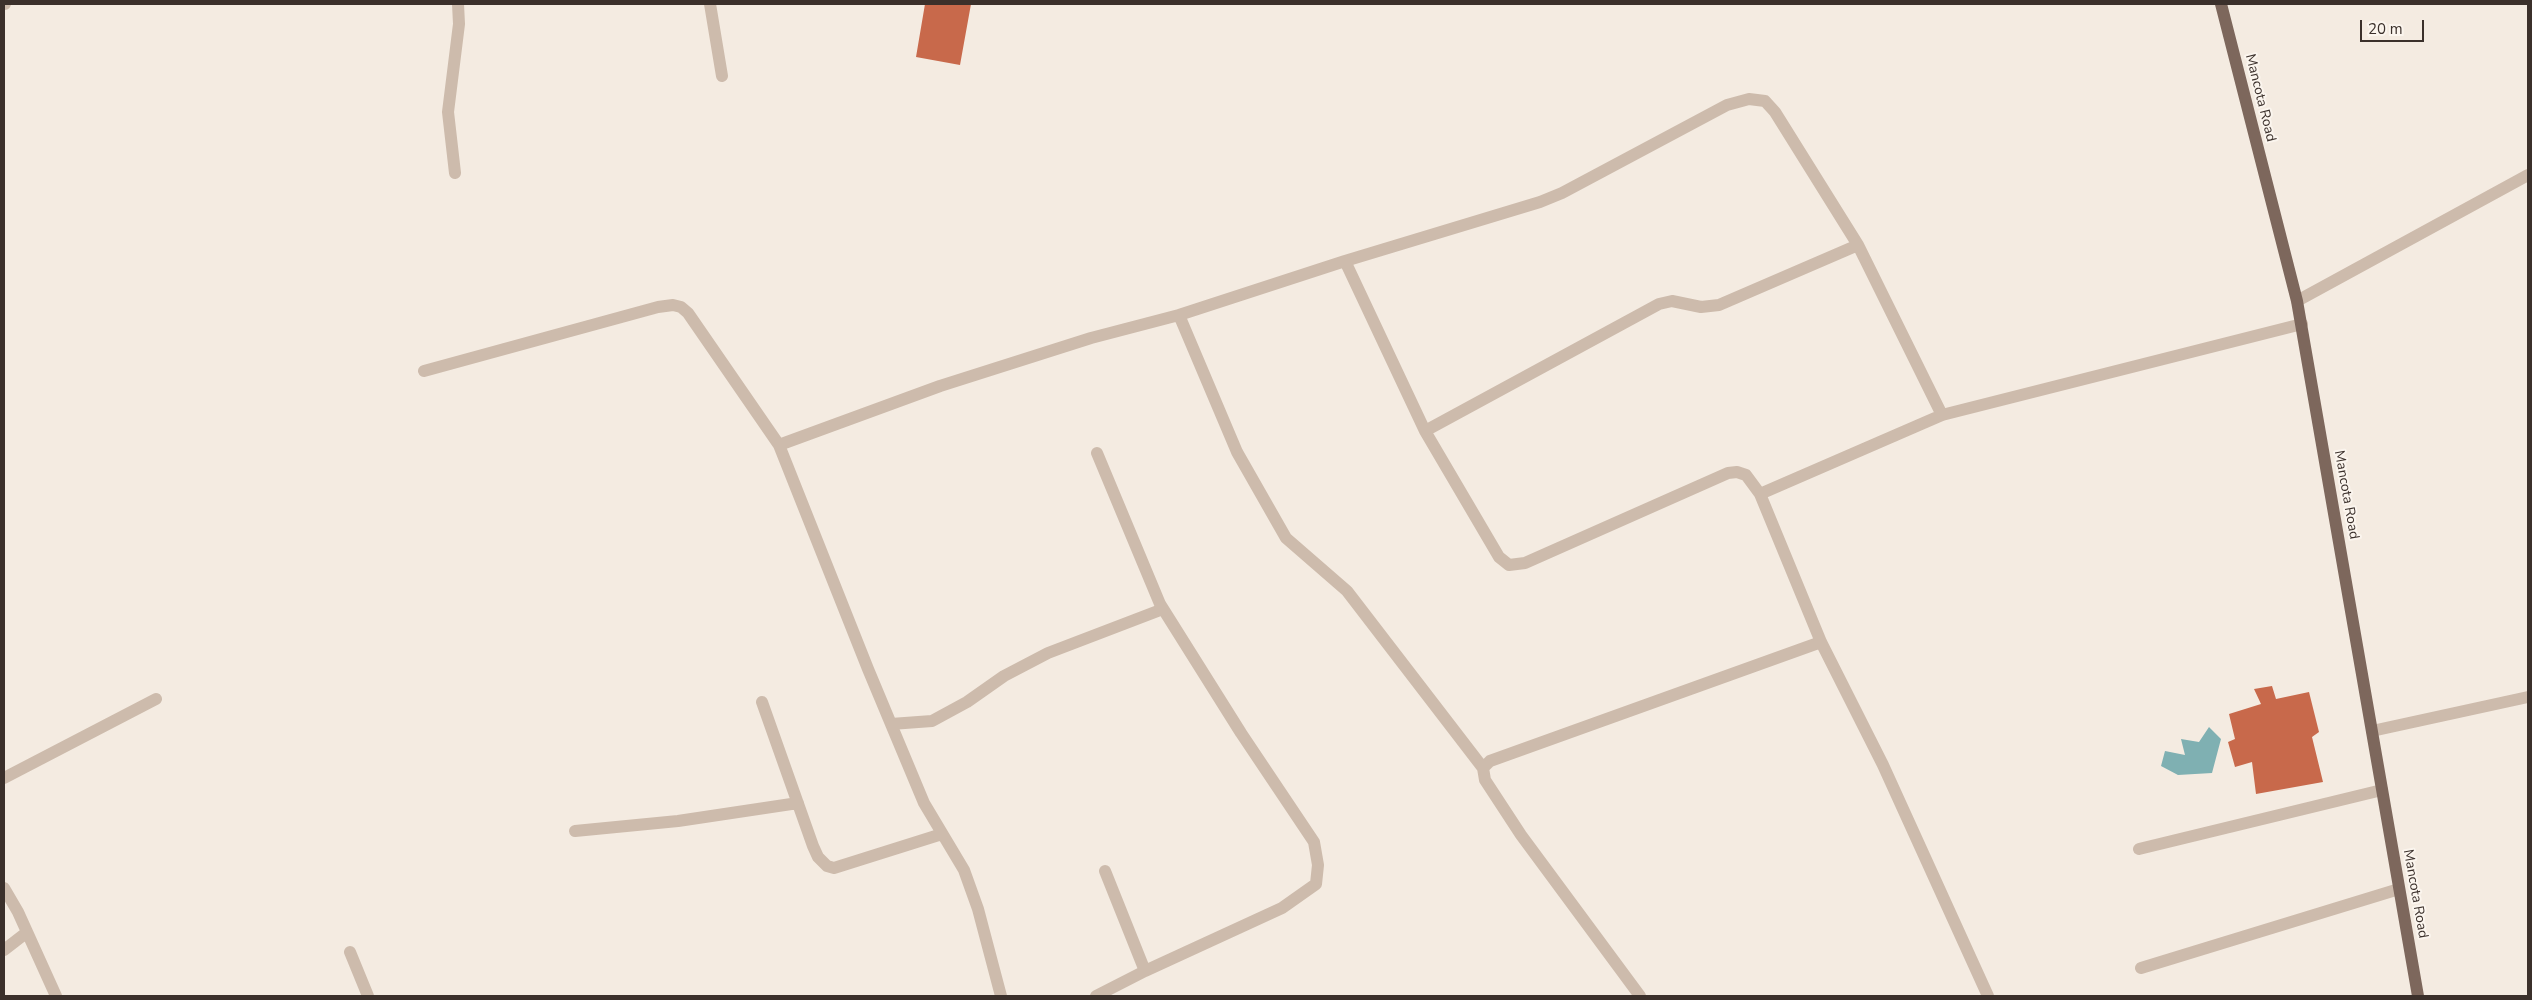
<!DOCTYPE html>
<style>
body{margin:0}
#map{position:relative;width:2532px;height:1000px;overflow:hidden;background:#f4ebe1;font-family:"Nunito Sans",sans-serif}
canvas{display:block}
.frame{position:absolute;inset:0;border:5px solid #3b302b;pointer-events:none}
.scale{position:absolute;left:2360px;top:20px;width:64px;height:22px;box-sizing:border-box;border:2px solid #3b302b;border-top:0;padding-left:6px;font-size:15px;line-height:18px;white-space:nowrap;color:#3b302b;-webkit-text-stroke:4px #fbf5ee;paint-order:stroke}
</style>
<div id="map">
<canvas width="2532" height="1000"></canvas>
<div class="frame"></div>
<div class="scale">20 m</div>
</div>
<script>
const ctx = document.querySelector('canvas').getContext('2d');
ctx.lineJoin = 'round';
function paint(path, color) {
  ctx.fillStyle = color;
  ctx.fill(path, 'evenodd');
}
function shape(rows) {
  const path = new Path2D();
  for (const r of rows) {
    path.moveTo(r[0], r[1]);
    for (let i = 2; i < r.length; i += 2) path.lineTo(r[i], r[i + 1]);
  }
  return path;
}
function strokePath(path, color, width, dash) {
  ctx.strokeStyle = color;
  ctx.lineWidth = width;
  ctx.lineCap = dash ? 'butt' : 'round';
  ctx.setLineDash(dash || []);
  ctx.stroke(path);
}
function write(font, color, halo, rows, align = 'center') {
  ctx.font = font + ' "Nunito Sans",sans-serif';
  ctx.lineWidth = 4;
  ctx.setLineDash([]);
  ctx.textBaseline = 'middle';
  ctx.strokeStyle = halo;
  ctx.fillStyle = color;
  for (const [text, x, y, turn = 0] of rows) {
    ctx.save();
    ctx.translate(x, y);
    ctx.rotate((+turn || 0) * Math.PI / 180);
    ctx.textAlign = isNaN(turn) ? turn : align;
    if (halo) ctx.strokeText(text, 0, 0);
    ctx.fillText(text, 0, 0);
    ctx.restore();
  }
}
const water = shape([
 [2209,727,2221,739,2212,773,2178,775,2161,766,2165,751,2185,755,2181,739,2199,742]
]);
const building = shape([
 [925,4,971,4,960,65,916,57],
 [2272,686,2276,699,2309,692,2319,732,2312,737,2323,782,2256,794,2252,762,2235,767,2228,742,2235,739,2229,714,2261,704,2254,689]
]);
const minor = shape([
 [4,4,5,4],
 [710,4,722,76],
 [455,173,448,112,459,24,458,4],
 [1345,261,1540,202,1562,193,1727,105,1749,99,1765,101,1775,112,1858,245,1942,415],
 [2297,301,2528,175],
 [1179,315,1237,452,1286,538,1347,591,1483,768],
 [424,371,658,307,673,305,681,307,688,313,779,445,868,669,924,803,964,870,978,909,1001,996],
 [1425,431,1659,304,1672,301,1701,307,1719,305,1858,245],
 [779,445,940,386,1091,338,1179,315,1345,261,1425,431,1499,557,1509,565,1525,563,1728,473,1737,472,1746,475,1760,494,1821,642,1883,765,1988,996],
 [1760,494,1942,415,2302,324],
 [762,702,813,846,818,857,827,866,834,868,942,834],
 [891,724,932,721,967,702,1004,676,1048,653,1163,609],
 [2372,731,2528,697],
 [4,778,156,699],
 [575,831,678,821,798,803],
 [2139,849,2382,790],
 [1105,871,1145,971],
 [4,888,18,912,56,996],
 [4,950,26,933],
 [350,952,368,996],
 [2141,968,2399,889],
 [1096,996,1145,971,1282,908,1316,884,1318,865,1314,842,1241,733,1160,604,1097,453],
 [1640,996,1521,835,1485,780,1483,768,1490,761,1821,642]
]);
const major = shape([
 [2221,4,2297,301,2418,996]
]);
const streetNames = [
 ["Mancota Road",2260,98,76],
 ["Mancota Road",2346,495,80],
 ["Mancota Road",2415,894,80]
];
paint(water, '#7fb0b2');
paint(building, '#c8694b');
strokePath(minor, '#cdbbac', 12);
strokePath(major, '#7d675c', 12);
write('14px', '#3b302b', '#fbf5ee', streetNames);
</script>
